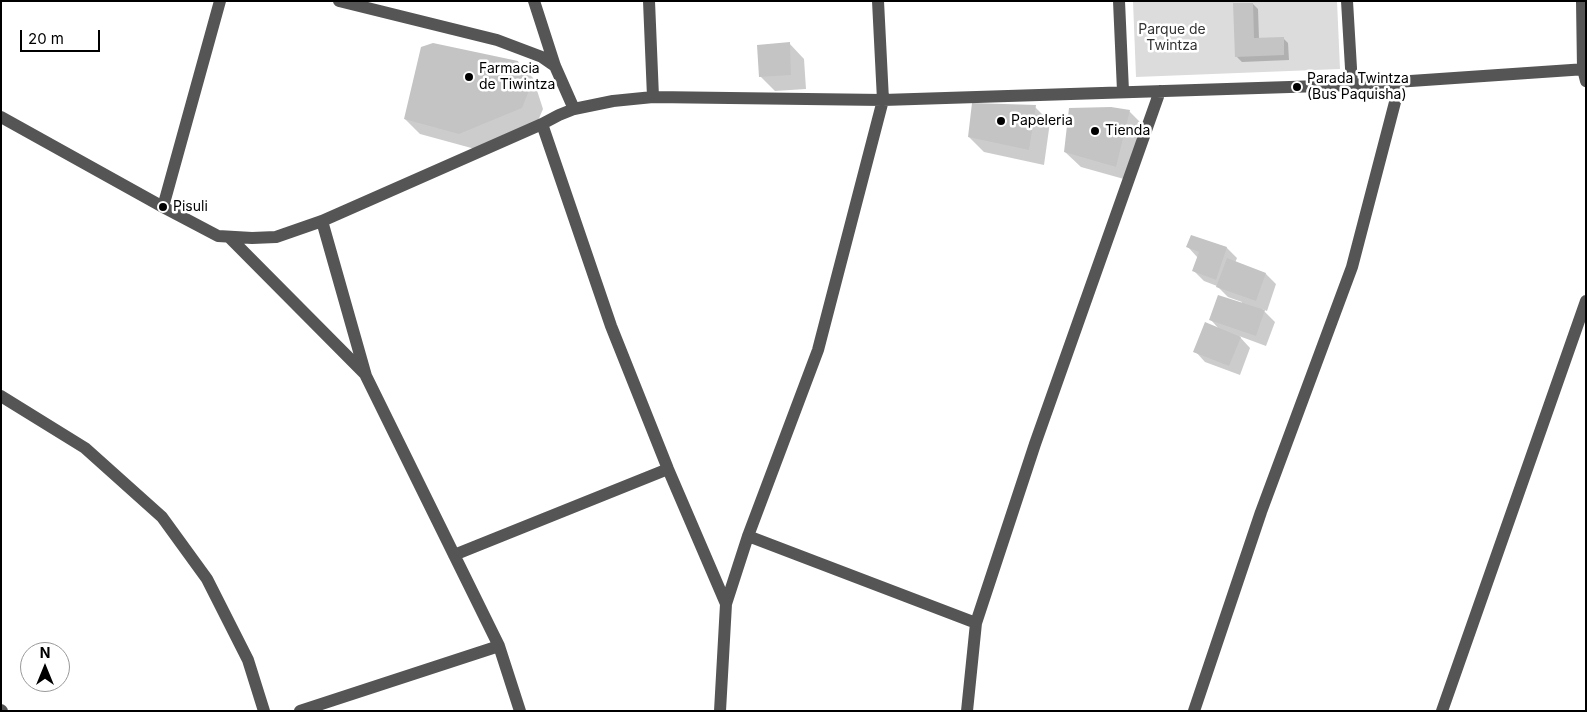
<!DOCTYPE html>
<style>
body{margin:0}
#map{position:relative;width:1587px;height:712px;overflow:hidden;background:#fff;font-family:Inter,sans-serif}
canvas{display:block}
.frame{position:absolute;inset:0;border:2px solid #000;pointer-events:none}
.north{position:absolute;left:20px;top:642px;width:50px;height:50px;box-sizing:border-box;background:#fff;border:1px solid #999;border-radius:50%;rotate:0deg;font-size:14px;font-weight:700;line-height:20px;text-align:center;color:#000}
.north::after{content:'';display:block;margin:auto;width:18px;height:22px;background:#000;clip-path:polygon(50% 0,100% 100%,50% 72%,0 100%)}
.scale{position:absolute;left:20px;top:30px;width:80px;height:22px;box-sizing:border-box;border:2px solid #000;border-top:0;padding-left:6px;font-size:15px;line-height:18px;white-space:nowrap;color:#000;-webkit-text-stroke:4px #fff;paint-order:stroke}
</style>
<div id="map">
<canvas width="1587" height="712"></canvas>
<div class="frame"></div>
<div class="north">N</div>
<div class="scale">20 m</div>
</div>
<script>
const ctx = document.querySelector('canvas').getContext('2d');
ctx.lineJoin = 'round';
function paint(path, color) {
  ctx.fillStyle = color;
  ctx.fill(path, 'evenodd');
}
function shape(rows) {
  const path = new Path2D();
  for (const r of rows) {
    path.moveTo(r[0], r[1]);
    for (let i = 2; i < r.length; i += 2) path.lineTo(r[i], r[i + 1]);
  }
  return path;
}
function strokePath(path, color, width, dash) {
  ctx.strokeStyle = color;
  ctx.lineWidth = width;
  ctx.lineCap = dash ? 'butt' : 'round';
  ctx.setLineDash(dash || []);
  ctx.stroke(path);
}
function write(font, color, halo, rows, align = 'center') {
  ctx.font = font + ' Inter,sans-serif';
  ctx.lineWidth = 5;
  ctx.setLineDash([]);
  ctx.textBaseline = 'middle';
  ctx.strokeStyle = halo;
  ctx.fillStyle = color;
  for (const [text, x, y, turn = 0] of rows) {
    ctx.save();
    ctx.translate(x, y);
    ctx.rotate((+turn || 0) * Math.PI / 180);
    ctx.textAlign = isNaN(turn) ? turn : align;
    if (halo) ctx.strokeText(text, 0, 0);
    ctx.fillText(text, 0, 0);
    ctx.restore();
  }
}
const green = shape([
 [1133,1,1337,1,1340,69,1136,77]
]);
const shadow = shape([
 [1234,4,1253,4,1258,9,1259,39,1283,38,1288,43,1289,60,1242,62,1237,57],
 [789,43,804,59,806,89,775,91,760,76],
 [518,62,533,78,543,109,537,123,475,149,420,134,405,119],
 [1035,107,1050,122,1044,165,984,152,969,137],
 [1129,111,1144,126,1131,181,1081,167,1065,152],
 [1191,236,1227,248,1237,258,1235,263,1266,274,1276,284,1267,311,1262,309,1275,322,1266,346,1239,336,1250,348,1240,375,1205,362,1195,351,1220,330,1211,320,1241,304,1242,302,1228,297,1217,286,1204,281,1194,271,1198,258,1188,247]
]);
const building = shape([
 [1233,3,1253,3,1254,38,1284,37,1284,55,1235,57],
 [790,42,791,75,759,77,757,45],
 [433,43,518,61,528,93,522,108,459,134,404,119,421,47],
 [972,103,1036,105,1029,150,968,137],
 [1111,107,1130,110,1116,167,1064,152,1069,108],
 [1191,235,1227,247,1216,280,1192,271,1199,252,1186,247],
 [1227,258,1266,273,1256,301,1216,287],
 [1218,295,1265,310,1256,336,1209,320],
 [1205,322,1241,337,1229,366,1193,352]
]);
const minor = shape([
 [339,1,497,40,542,57,555,66],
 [534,1,555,66,574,109],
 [649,1,653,97],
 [1119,1,1123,91],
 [1347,1,1352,85],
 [1582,1,1583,69,1586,81],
 [1,117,163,207,218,236,252,238,276,237,322,221,542,124,559,115,574,109,613,101,653,97,883,100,1352,85,1586,69],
 [542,124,611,326,668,469,726,604],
 [163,207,220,1],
 [322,221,366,376,499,646,520,711],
 [230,238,365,374],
 [1,396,85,448,162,517,207,579,248,660,264,711],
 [748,536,976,623],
 [454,555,668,469],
 [1,710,2,711],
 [300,711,499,646],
 [720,711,726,604,748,536,818,350,883,100,878,1],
 [967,711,976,623,1035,444,1160,91],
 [1194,711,1261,512,1352,267,1400,83],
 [1442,711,1586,301]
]);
const markers = [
 [469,77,5,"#000"],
 [1297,87,5,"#000"],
 [1001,121,5,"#000"],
 [1095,131,5,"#000"],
 [163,207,5,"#000"]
];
const parkNames = [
 ["Parque de",1172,30],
 ["Twintza",1172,46]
];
const poiNames = [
 ["Farmacia",479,69],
 ["de Tiwintza",479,85],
 ["Parada Twintza",1307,79],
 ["(Bus Paquisha)",1307,95],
 ["Papeleria",1011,121],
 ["Tienda",1105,131],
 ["Pisuli",173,207]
];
paint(green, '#dcdcdc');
paint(shadow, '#0003');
paint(building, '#c4c4c4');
strokePath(minor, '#555', 12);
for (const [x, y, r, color] of markers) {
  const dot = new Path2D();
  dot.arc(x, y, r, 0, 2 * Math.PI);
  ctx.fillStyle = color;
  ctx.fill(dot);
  strokePath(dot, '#fff', 2);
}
write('14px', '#333', '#fff', parkNames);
write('14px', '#000', '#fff', poiNames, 'left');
</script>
